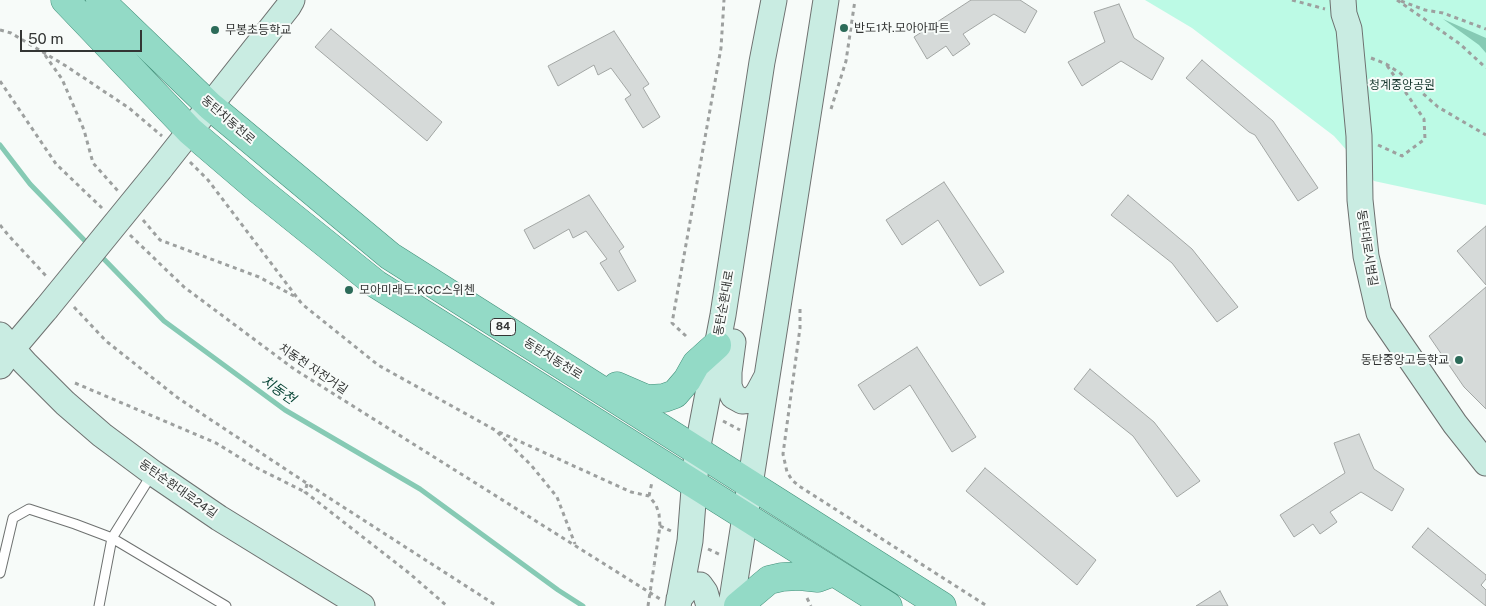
<!DOCTYPE html>
<meta charset="utf-8">
<style>
body{margin:0}
#map{position:relative;width:1486px;height:606px;overflow:hidden;background:#f7fbf9;font-family:"Public Sans",sans-serif}
canvas{display:block}
.scale{position:absolute;left:20px;top:30px;width:122px;height:22px;box-sizing:border-box;border:2px solid #333534;border-top:0;padding-left:6px;font-size:15px;line-height:18px;white-space:nowrap;color:#333534;-webkit-text-stroke:4px #f7fbf9;paint-order:stroke}
</style>
<div id="map">
<canvas width="1486" height="606"></canvas>
<div class="scale">50 m</div>
</div>
<script>
const ctx = document.querySelector('canvas').getContext('2d');
ctx.lineJoin = 'round';
function paint(path, color) {
  ctx.fillStyle = color;
  ctx.fill(path, 'evenodd');
}
function shape(rows) {
  const path = new Path2D();
  for (const r of rows) {
    path.moveTo(r[0], r[1]);
    for (let i = 2; i < r.length; i += 2) path.lineTo(r[i], r[i + 1]);
  }
  return path;
}
function strokePath(path, color, width, dash) {
  ctx.strokeStyle = color;
  ctx.lineWidth = width;
  ctx.lineCap = dash ? 'butt' : 'round';
  ctx.setLineDash(dash || []);
  ctx.stroke(path);
}
function write(font, color, halo, rows, align = 'center') {
  ctx.font = font + ' "Public Sans","Noto Sans KR",sans-serif';
  ctx.lineWidth = 4;
  ctx.setLineDash([]);
  ctx.textBaseline = 'middle';
  ctx.strokeStyle = halo;
  ctx.fillStyle = color;
  for (const [text, x, y, turn = 0] of rows) {
    ctx.save();
    ctx.translate(x, y);
    ctx.rotate((+turn || 0) * Math.PI / 180);
    ctx.textAlign = isNaN(turn) ? turn : align;
    if (halo) ctx.strokeText(text, 0, 0);
    ctx.fillText(text, 0, 0);
    ctx.restore();
  }
}
const green = shape([
 [1145,0,1486,0,1486,205,1374,181,1334,136,1192,28]
]);
const water = shape([
 [1443,19,1486,38,1486,53,1479,45]
]);
const stream = shape([
 [0,145,30,184,89,245],
 [99,254,164,321,285,410,420,489,558,590,583,606]
]);
const building = shape([
 [971,0,1020,0,1037,11,1025,33,994,14,963,34,970,44,953,56,946,46,927,59,914,37,971,0],
 [1119,4,1134,38,1164,58,1152,80,1121,61,1082,86,1068,62,1105,42,1094,12,1119,4],
 [331,29,442,122,427,141,315,47,331,29],
 [614,31,649,84,643,88,660,117,643,128,625,99,631,95,611,68,598,75,594,65,558,86,548,66,614,31],
 [1202,60,1273,121,1318,188,1298,201,1255,135,1249,132,1186,78,1202,60],
 [944,182,1004,272,980,286,938,220,902,245,886,220,944,182],
 [589,195,624,247,619,251,636,281,618,291,600,263,607,259,586,231,573,238,569,229,534,249,524,230,589,195],
 [1128,195,1192,249,1238,307,1217,322,1172,263,1111,215,1128,195],
 [1486,226,1486,285,1457,251,1486,226],
 [1486,287,1486,409,1464,387,1429,336,1486,287],
 [917,347,976,437,952,452,910,385,874,410,858,385,917,347],
 [1090,369,1154,422,1200,481,1177,497,1133,436,1074,389,1090,369],
 [1359,434,1374,469,1404,489,1392,511,1361,492,1330,512,1337,522,1320,534,1313,524,1294,537,1280,515,1345,473,1334,443,1359,434],
 [985,468,1096,560,1077,585,966,491,985,468],
 [1428,528,1486,575,1486,579,1481,585,1486,590,1486,606,1412,547,1428,528],
 [1220,591,1228,606,1196,606,1220,591]
]);
const path = shape([
 [1292,0,1325,9],
 [1397,0,1460,44,1486,68],
 [1401,1,1425,10,1443,13,1486,29],
 [0,30,11,33,66,66,129,108,162,136],
 [45,55,62,79,84,130,93,163,118,191],
 [1371,58,1386,64,1400,73,1438,107,1486,135],
 [0,81,56,164,102,208],
 [831,109,846,61,855,0],
 [1378,145,1402,156,1425,139,1424,119,1386,64],
 [190,162,208,180,302,304,378,365,495,430,531,465,557,497,575,544],
 [143,220,160,240,259,277,294,296],
 [0,225,9,236,48,278],
 [130,235,184,287,294,369,660,599],
 [74,307,106,341,178,398,323,494,497,606],
 [800,309,800,328,783,454,787,472,792,480,799,486,987,606],
 [686,336,672,323,721,48,724,0],
 [75,383,216,443,255,467,305,492],
 [723,421,740,430],
 [499,432,631,492,649,496,656,505,659,514,660,526,654,566],
 [307,484,305,492,409,573,447,606],
 [649,496,652,482],
 [660,526,671,531],
 [708,549,721,555],
 [807,598,811,606]
]);
const lane = shape([
 [0,573,13,518,29,509,75,524,112,538,226,606],
 [99,606,112,538,152,474]
]);
const secondary = shape([
 [1343,0,1344,14,1349,29,1359,136,1360,200,1366,256,1379,313,1455,424,1486,463],
 [160,169,288,7,292,0],
 [0,335,25,363,65,403,102,435,153,473,219,518,362,606],
 [733,342,729,372,729,386,733,396,742,401,752,400,758,393,766,378],
 [0,366,13,348,46,309],
 [679,599,686,590,693,585,700,585,705,592,709,606],
 [678,606,690,541,697,451,723,315,762,62,774,0],
 [731,606,826,0]
]);
const primary = shape([
 [65,0,190,131,259,190,376,284,888,606],
 [100,0,210,106,390,256,942,606],
 [617,386,647,399,664,398,675,394,687,380,696,364,717,345],
 [738,606,769,580,782,577,799,576,818,578,834,572]
]);
const pathBridge = shape([
 [648,606,654,566]
]);
const secondaryBridge = shape([
 [46,309,160,169]
]);
const markers = [
 [844,28,5,"#2c6b59"],
 [215,30,5,"#2c6b59"],
 [349,290,5,"#2c6b59"],
 [1459,360,5,"#2c6b59"]
];
const shields = [
 [503,327,25]
];
const shieldNames = [
 ["84",503,327]
];
const poiNames = [
 ["반도1차.모아아파트",854,28],
 ["무봉초등학교",225,30],
 ["모아미래도.KCC스위첸",359,290],
 ["동탄중앙고등학교",1449,360,"right"]
];
const parkNames = [
 ["청계중앙공원",1402,85]
];
const streetNames = [
 ["동탄치동천로",228,120,41],
 ["동탄대로시범길",1367,248,81],
 ["동탄순환대로",724,303,-80],
 ["동탄치동천로",553,359,32],
 ["치동천 자전거길",313,369,34],
 ["동탄순환대로24길",178,489,35]
];
const waterNames = [
 ["치동천",278,390,35]
];
paint(green, '#bcfae5');
paint(water, '#86cab4');
strokePath(stream, '#86cab4', 5);
paint(building, '#d6dad9');
strokePath(building, '#a2a6a4', 1);
strokePath(lane, '#6e7170', 11);
strokePath(secondary, '#6e7170', 27);
strokePath(primary, '#43907a', 29);
strokePath(path, '#9da09f', 3, [4, 4]);
strokePath(lane, '#fff', 9);
strokePath(secondary, '#c9ece2', 25);
strokePath(primary, '#93dac6', 28);
strokePath(secondaryBridge, '#6e7170', 27, []);
strokePath(pathBridge, '#9da09f', 3, [4, 4]);
strokePath(secondaryBridge, '#c9ece2', 25);
for (const [x, y, r, color] of markers) {
  const dot = new Path2D();
  dot.arc(x, y, r, 0, 2 * Math.PI);
  ctx.fillStyle = color;
  ctx.fill(dot);
  strokePath(dot, '#f7fbf9', 2);
}
for (const [x, y, w] of shields) {
  const box = new Path2D();
  box.roundRect(x - w / 2, y - 8.5, w, 17, 4);
  ctx.fillStyle = '#f7fbf9';
  ctx.fill(box);
  strokePath(box, '#333534', 1);
}
write('bold 11px', '#333534', null, shieldNames);
write('12px', '#333534', '#f7fbf9', poiNames, 'left');
write('12px', '#18392f', '#f7fbf9', parkNames);
write('12px', '#333534', '#f7fbf9', streetNames);
write('italic 14px', '#084536', '#f7fbf9', waterNames);
</script>
